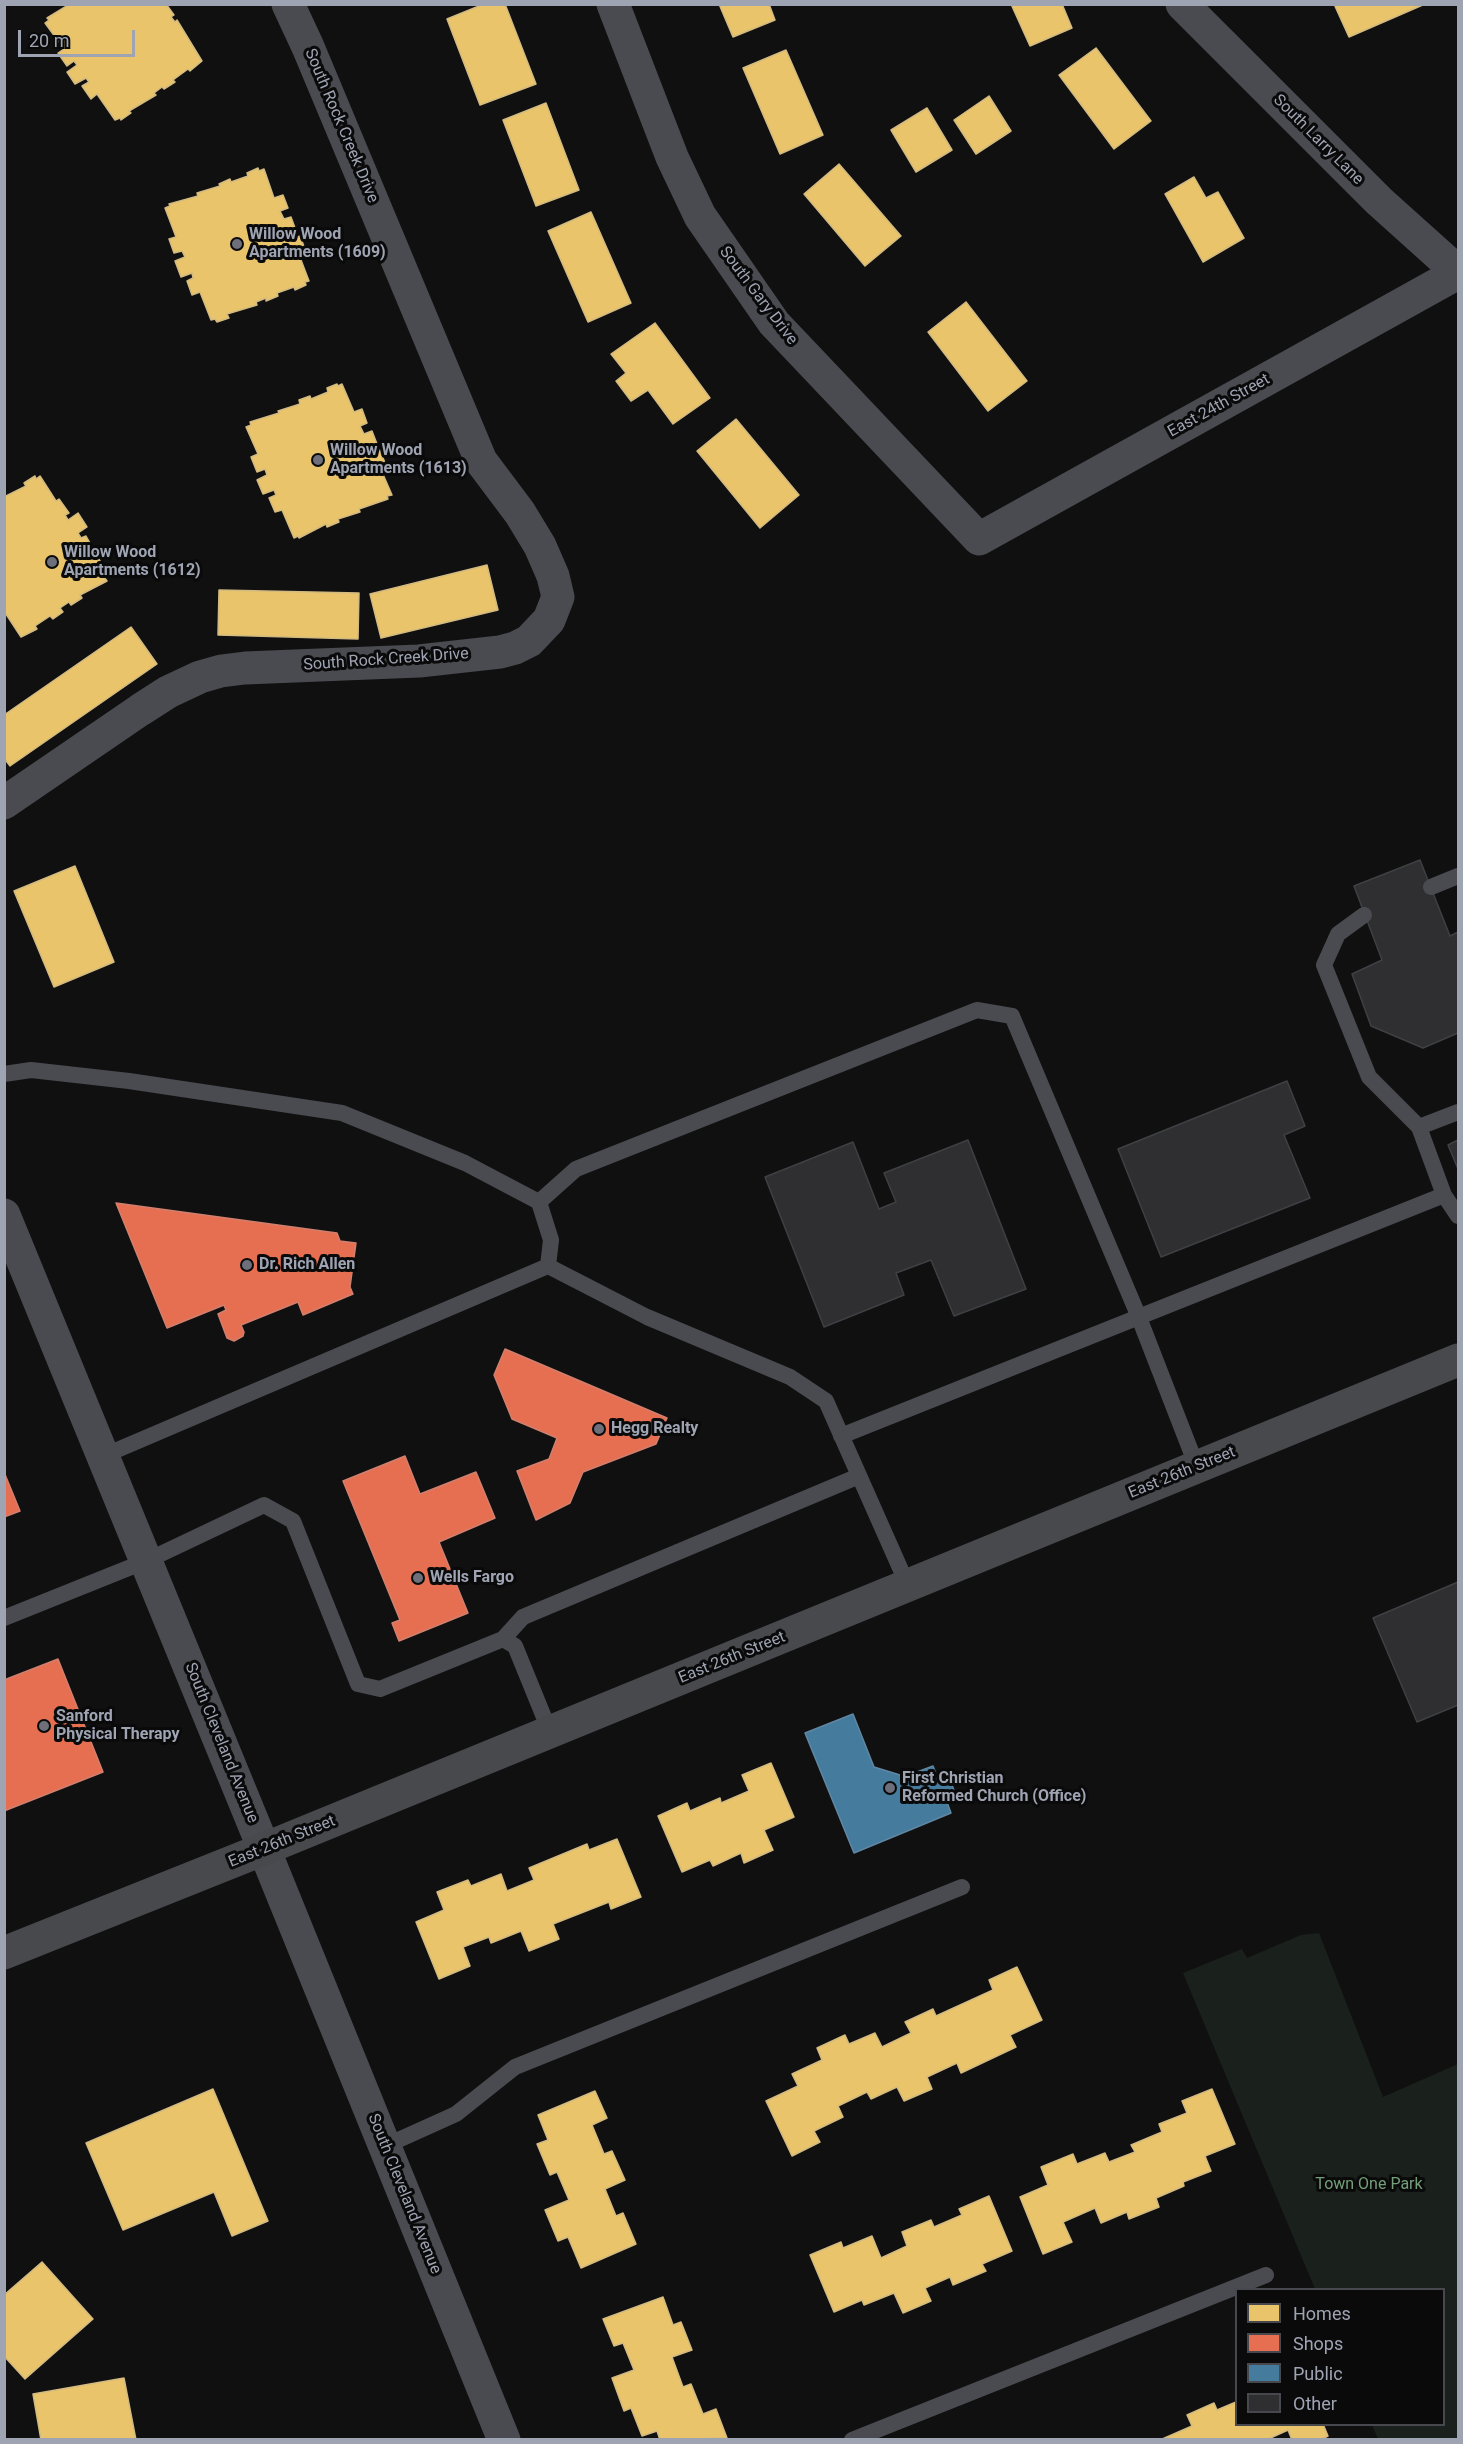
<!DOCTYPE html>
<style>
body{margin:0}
#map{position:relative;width:1463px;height:2444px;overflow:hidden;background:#101010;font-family:Roboto,sans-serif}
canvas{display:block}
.frame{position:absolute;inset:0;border:6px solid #9fa4b3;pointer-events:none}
.legend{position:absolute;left:1235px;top:2288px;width:210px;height:138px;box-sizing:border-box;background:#0a0a0b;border:2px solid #46484e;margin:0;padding:8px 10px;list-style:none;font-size:18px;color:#9fa4b3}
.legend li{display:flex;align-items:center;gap:12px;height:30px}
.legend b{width:30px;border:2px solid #46484e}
.scale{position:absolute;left:18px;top:30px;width:117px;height:27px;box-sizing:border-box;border:3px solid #9fa4b3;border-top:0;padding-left:8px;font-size:18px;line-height:21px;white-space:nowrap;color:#9fa4b3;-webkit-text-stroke:4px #0a0a0b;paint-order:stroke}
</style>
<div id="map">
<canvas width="1463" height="2444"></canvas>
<div class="frame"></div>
<ul class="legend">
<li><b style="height:16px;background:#e9c46a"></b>Homes</li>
<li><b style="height:16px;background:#e76f51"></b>Shops</li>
<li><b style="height:16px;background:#457b9d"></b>Public</li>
<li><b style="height:16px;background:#2f2f31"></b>Other</li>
</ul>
<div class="scale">20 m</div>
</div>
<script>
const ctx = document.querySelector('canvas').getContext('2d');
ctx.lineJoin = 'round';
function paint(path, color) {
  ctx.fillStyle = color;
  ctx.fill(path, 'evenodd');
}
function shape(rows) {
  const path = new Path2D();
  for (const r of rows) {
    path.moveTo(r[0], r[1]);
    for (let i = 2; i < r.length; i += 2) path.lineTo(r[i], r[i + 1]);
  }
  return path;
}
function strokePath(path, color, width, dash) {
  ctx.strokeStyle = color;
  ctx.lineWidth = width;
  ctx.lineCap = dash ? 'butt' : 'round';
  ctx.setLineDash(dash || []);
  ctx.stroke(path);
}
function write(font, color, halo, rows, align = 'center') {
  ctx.font = font + ' Roboto,sans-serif';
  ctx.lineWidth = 6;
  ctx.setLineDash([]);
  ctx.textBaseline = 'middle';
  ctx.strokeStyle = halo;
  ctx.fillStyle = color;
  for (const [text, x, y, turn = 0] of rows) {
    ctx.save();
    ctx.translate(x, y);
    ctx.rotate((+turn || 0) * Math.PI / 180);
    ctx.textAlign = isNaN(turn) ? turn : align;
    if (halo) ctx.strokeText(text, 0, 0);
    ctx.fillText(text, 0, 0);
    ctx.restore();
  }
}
const green = shape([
 [1319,1933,1383,2097,1458,2064,1458,2439,1378,2439,1372,2425,1444,2424,1444,2290,1315,2289,1183,1973,1242,1949,1247,1958,1301,1935]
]);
const homes = shape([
 [70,4,166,4,174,15,171,17,175,22,177,20,202,61,190,71,188,69,173,80,175,82,164,89,162,87,154,93,156,95,129,111,131,113,121,120,120,118,115,120,97,94,91,99,82,86,89,82,86,78,75,84,67,72,77,65,74,61,67,66,58,53,64,49,45,23,49,20,47,18,70,4],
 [484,4,505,4,536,84,480,105,447,19,484,4],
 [719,4,769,4,775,20,733,37,719,4],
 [1011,4,1062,4,1072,28,1030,46,1011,4],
 [1334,4,1425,4,1349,37,1334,4],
 [1096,48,1151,121,1114,149,1059,75,1096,48],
 [786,50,823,135,780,154,743,68,786,50],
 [989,96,1011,131,976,154,954,120,989,96],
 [546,103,579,190,536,206,503,120,546,103],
 [927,108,952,150,916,172,891,130,927,108],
 [839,164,901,236,865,266,804,194,839,164],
 [258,168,259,171,264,169,274,198,283,195,288,208,280,211,284,219,291,217,295,228,288,231,291,240,300,236,305,249,298,252,309,281,305,282,306,285,295,290,294,287,277,293,278,296,266,301,266,298,256,302,257,305,227,314,229,318,217,322,215,319,211,320,200,292,192,295,187,281,193,278,192,273,181,277,175,261,185,257,182,251,174,253,169,239,176,237,165,208,170,206,169,204,198,196,197,193,220,186,219,184,230,179,231,182,248,176,247,173,258,168],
 [1194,177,1206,198,1218,192,1244,238,1203,262,1165,194,1194,177],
 [591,212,631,303,588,322,548,231,591,212],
 [966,302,1027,381,988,411,928,332,966,302],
 [655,323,710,398,673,424,648,390,631,401,616,381,626,373,611,354,655,323],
 [337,384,338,386,342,384,354,412,362,409,367,423,360,426,364,434,372,431,377,444,369,447,372,453,380,450,385,463,379,465,392,495,387,496,388,499,359,509,360,512,338,519,339,522,327,527,326,524,299,538,298,536,294,538,282,510,275,512,269,498,276,495,274,490,263,494,257,480,267,475,265,469,257,472,251,457,258,454,246,427,251,425,250,422,279,413,278,411,300,404,299,400,310,396,311,399,328,392,327,388,337,384],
 [736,419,799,495,760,528,697,451,736,419],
 [35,476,36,479,40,476,56,501,59,499,69,513,65,515,68,520,78,513,87,527,78,533,81,538,86,536,108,575,104,577,107,581,80,595,82,598,71,605,69,602,60,608,63,612,53,619,50,616,35,626,37,629,21,637,4,611,4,497,26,486,24,483,35,476],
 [487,565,498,610,381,638,370,594,487,565],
 [219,590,359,593,358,639,218,635,219,590],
 [131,627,157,664,10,766,4,758,4,715,131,627],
 [75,866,114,962,54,987,14,891,75,866],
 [771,1763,794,1817,764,1830,773,1850,744,1863,741,1853,713,1866,710,1860,682,1872,658,1816,687,1803,690,1811,720,1798,721,1803,749,1791,742,1775,771,1763],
 [617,1839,641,1897,611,1909,609,1902,553,1924,559,1939,529,1951,521,1931,491,1943,489,1937,463,1947,470,1966,439,1979,416,1922,444,1910,437,1892,468,1880,471,1886,501,1874,507,1891,534,1880,529,1868,587,1844,589,1850,617,1839],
 [1017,1967,1042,2020,1010,2035,1016,2047,961,2073,957,2063,927,2077,932,2089,904,2101,897,2087,871,2099,867,2092,838,2106,843,2117,814,2131,820,2142,792,2156,766,2101,798,2086,792,2074,822,2060,817,2048,845,2035,849,2044,875,2033,882,2047,911,2033,905,2022,933,2009,936,2016,993,1990,989,1980,1017,1967],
 [213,2089,268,2221,232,2236,214,2192,123,2230,86,2143,213,2089],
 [1212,2089,1235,2144,1205,2156,1211,2171,1183,2182,1184,2186,1156,2198,1159,2207,1129,2219,1127,2212,1101,2223,1095,2208,1063,2222,1072,2242,1043,2254,1020,2197,1048,2185,1041,2167,1073,2154,1077,2164,1105,2153,1109,2162,1135,2152,1131,2145,1162,2132,1159,2124,1187,2113,1182,2101,1212,2089],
 [595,2091,607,2118,592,2125,604,2154,612,2151,625,2180,605,2189,616,2216,623,2213,636,2244,581,2268,568,2237,558,2241,545,2210,569,2200,557,2172,550,2175,537,2144,548,2140,538,2115,595,2091],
 [989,2196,1012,2251,982,2264,986,2271,953,2285,950,2277,925,2288,931,2301,903,2313,894,2293,864,2305,862,2300,834,2312,810,2255,841,2242,843,2248,872,2236,881,2258,907,2246,902,2232,931,2220,934,2227,962,2215,959,2209,989,2196],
 [42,2262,93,2319,25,2379,4,2356,4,2295,42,2262],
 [663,2297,673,2325,681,2322,692,2350,672,2357,683,2387,691,2384,703,2414,716,2409,727,2438,660,2440,657,2431,642,2436,631,2408,624,2411,612,2378,634,2370,623,2343,614,2346,603,2319,663,2297],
 [124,2378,136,2440,41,2440,33,2394,124,2378],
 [1236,2402,1236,2424,1323,2424,1328,2436,1320,2440,1292,2440,1288,2430,1266,2440,1160,2440,1192,2426,1187,2415,1214,2403,1217,2410,1236,2402]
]);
const shops = shape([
 [116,1203,337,1233,340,1241,356,1243,350,1287,353,1294,303,1315,298,1302,241,1325,244,1332,243,1336,234,1341,227,1338,218,1314,226,1310,224,1305,167,1328,116,1203],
 [505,1349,667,1418,656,1444,583,1472,570,1503,536,1520,517,1471,549,1459,557,1438,512,1419,494,1375,505,1349],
 [405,1456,420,1494,476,1472,495,1518,439,1542,468,1613,399,1641,392,1623,400,1620,343,1481,405,1456],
 [4,1472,20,1511,4,1517,4,1472],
 [58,1659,103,1772,4,1811,4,1680,58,1659]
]);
const public = shape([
 [853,1714,874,1767,900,1775,901,1778,933,1766,937,1776,947,1772,957,1798,947,1802,951,1813,854,1853,805,1733,853,1714]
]);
const building = shape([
 [1420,860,1450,936,1458,932,1458,1033,1423,1048,1371,1026,1352,974,1382,960,1354,886,1420,860],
 [1287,1081,1305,1126,1284,1135,1310,1198,1161,1257,1118,1149,1287,1081],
 [968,1140,1026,1289,954,1316,931,1260,896,1273,904,1295,824,1327,765,1177,853,1142,879,1209,896,1202,884,1173,968,1140],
 [1458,1140,1458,1169,1448,1145,1458,1140],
 [1458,1582,1458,1705,1417,1722,1373,1618,1458,1582]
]);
const service = shape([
 [1431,887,1458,876],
 [1364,915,1338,934,1324,965,1369,1077,1419,1127],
 [4,1074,31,1070,129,1081,342,1113,465,1163,539,1202,551,1240,548,1266,103,1456],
 [1444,1195,1419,1127,1458,1112],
 [539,1202,576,1169,977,1010,1012,1016,1138,1315,1197,1467],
 [548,1266,647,1317,790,1377,826,1401,908,1586],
 [841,1436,1444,1195,1458,1216],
 [4,1618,146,1561,264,1505,293,1521,358,1684,380,1689,503,1639,515,1646,550,1732],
 [503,1639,523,1617,859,1476],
 [385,2146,456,2114,515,2067,962,1887],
 [852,2440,1266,2275]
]);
const minor = shape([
 [613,4,672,157,700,216,774,323,979,539,1458,273],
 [1182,4,1379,201,1458,272],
 [4,803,140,710,168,692,200,677,221,671,245,668,419,661,500,652,515,648,529,641,549,620,558,597,553,576,540,546,520,513,481,461,308,47,288,4],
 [264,1849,504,2440]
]);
const tertiary = shape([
 [4,1215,264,1849]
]);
const secondary = shape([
 [4,1953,264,1849,1458,1360]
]);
const markers = [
 [237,244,6,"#6d707a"],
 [318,460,6,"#6d707a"],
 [52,562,6,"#6d707a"],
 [247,1265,6,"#6d707a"],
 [599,1429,6,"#6d707a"],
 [418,1578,6,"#6d707a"],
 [44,1726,6,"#6d707a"],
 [890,1788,6,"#6d707a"]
];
const streetNames = [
 ["South Rock Creek Drive",341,126,67],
 ["South Larry Lane",1318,140,45],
 ["South Gary Drive",758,296,53],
 ["East 24th Street",1219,406,-29],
 ["South Rock Creek Drive",386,660,-4],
 ["East 26th Street",1182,1473,-22],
 ["East 26th Street",732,1658,-22],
 ["South Cleveland Avenue",221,1743,68],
 ["East 26th Street",282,1842,-22],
 ["South Cleveland Avenue",404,2194,68]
];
const poiNames = [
 ["Willow Wood",249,235],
 ["Apartments (1609)",249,253],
 ["Willow Wood",330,451],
 ["Apartments (1613)",330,469],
 ["Willow Wood",64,553],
 ["Apartments (1612)",64,571],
 ["Dr. Rich Allen",259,1265],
 ["Hegg Realty",611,1429],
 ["Wells Fargo",430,1578],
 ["Sanford",56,1717],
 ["Physical Therapy",56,1735],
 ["First Christian",902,1779],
 ["Reformed Church (Office)",902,1797]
];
const parkNames = [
 ["Town One Park",1369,2185]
];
paint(green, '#1a201b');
paint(homes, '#e9c46a');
strokePath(homes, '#d3ba80', 1.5);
paint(shops, '#e76f51');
strokePath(shops, '#d17f6e', 1.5);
paint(public, '#457b9d');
strokePath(public, '#6087a4', 1.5);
paint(building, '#2f2f31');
strokePath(building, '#3e4044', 1.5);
strokePath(service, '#4a4b50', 16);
strokePath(minor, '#4a4b50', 33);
strokePath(tertiary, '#4a4b50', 33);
strokePath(secondary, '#48494d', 33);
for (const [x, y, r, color] of markers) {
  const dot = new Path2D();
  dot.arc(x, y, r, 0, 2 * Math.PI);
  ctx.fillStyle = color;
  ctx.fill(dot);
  strokePath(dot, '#0a0a0b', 2);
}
write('16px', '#9fa4b3', '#0a0a0b', streetNames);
write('bold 16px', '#9fa4b3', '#0a0a0b', poiNames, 'left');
write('16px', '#749f7a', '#0a0a0b', parkNames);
</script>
